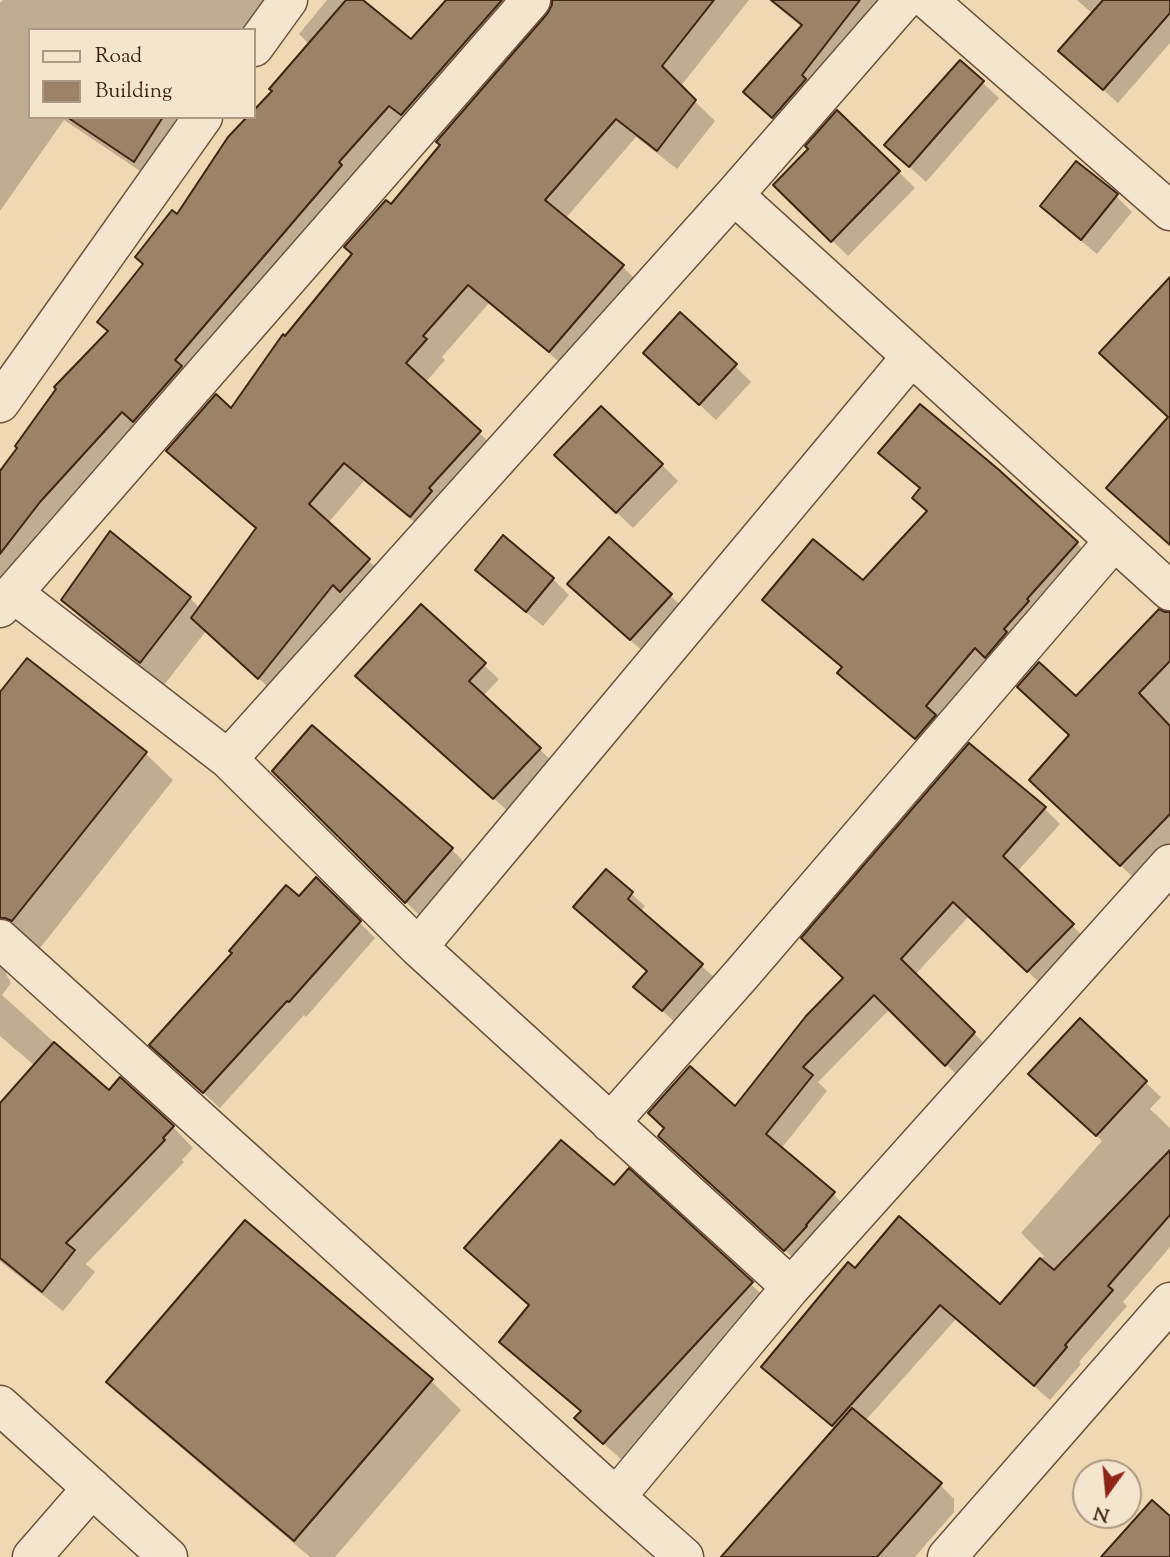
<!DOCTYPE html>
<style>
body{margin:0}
#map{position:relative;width:1170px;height:1557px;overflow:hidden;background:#eed9b4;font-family:"Sorts Mill Goudy",serif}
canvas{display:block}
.legend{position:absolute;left:28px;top:28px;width:228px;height:91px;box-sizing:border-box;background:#f4e6ce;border:2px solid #ac9983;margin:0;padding:9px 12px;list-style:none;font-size:21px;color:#412513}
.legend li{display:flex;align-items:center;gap:14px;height:35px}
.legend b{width:35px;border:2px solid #ac9983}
.north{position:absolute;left:1072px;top:1459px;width:70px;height:70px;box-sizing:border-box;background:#f4e6ce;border:2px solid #ac9983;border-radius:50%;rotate:195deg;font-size:19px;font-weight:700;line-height:28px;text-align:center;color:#412513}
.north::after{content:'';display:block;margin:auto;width:24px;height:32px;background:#8f2418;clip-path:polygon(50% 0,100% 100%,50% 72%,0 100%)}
</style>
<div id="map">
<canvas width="1170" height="1557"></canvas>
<ul class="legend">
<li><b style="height:9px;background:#f4e6ce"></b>Road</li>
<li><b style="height:19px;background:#9b8367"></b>Building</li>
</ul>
<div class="north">N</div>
</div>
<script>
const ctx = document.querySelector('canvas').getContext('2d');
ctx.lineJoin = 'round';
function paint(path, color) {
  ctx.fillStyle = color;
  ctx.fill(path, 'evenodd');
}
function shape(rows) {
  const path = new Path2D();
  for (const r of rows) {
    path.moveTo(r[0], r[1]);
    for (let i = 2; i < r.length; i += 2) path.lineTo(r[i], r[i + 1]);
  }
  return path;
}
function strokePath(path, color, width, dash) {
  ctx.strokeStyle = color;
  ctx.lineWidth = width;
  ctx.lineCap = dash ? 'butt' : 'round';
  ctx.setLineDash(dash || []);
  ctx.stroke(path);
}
const shadow = shape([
 [3,0,273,0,252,30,30,30,30,117,195,117,152,179,64,120,0,211,0,3],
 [327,0,360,0,411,41,448,0,537,0,0,589,0,474,109,332,145,264,177,216,254,117,254,112,274,91,310,45,299,34],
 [583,0,749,0,680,87,715,121,677,169,636,137,565,219,623,267,642,286,569,370,489,303,442,357,445,360,426,382,499,452,430,535,364,481,328,523,389,580,279,697,206,631,164,685,86,624,63,600,190,598,200,609,257,529,188,470,169,451,231,410,285,338,391,206],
 [769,0,880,0,793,136,765,112,802,27],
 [1077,0,1157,0,1170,11,1170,43,1118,103,1060,51,1093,14],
 [960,62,999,98,926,182,886,145],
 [837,112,915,188,848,256,776,185,811,149],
 [1116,196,1132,212,1097,254,1058,222,1042,206],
 [735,366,751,382,716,420,661,369],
 [880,453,1077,543,1092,559,931,754,855,688,840,673,843,669,779,616,764,600,863,583,928,512,921,490],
 [662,465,678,481,633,528,573,471],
 [503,538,553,579,569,595,543,626,493,586,477,570],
 [609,540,687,611,647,655,585,600],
 [421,607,499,679,483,696,554,763,509,812,372,691],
 [1170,628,1170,843,1135,879,1046,795,1071,736],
 [0,694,145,753,173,780,40,948,33,944,5,962,6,974,11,983,2,995,109,1092,173,1127,193,1148,182,1160,184,1162,86,1264,95,1272,63,1311,0,1261,0,1106,35,1066,0,1036],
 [313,727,452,850,468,866,422,918,274,771],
 [969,745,1045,809,1060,824,1017,872,1087,940,1043,986,969,916,915,975,989,1048,961,1079,890,1009,818,1082,827,1091,781,1149,833,1194,848,1209,800,1264,675,1151,735,1109,845,978],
 [606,871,645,906,640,912,714,977,675,1022,635,987,648,972,575,907],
 [316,879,375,938,306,1017,304,1015,220,1108,168,1061],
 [1080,1021,1161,1097,1150,1109,1170,1128,1170,1247,1123,1302,1127,1306,1079,1362,1081,1364,1050,1400,956,1319,865,1421,934,1479,954,1499,954,1512,915,1557,734,1557,836,1430,779,1383,764,1367,855,1270,1000,1306,1044,1256,1021,1233,1102,1141,1046,1089],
 [629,1171,770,1302,622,1460,595,1436,582,1412,519,1360,501,1341,531,1307,614,1188],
 [431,1381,461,1410,335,1557,310,1557,138,1411,109,1382]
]);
const building = shape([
 [346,0,363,0,411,39,446,0,502,0,401,115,389,106,339,162,342,165,175,360,182,366,133,422,122,412,40,502,0,554,0,471,17,448,15,446,56,389,54,387,108,331,97,322,143,264,135,257,172,210,177,214,228,137,247,117,254,117,254,110,272,91,269,89,346,0],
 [552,0,714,0,662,66,696,100,657,151,616,119,545,200,624,265,549,352,468,285,423,336,427,339,406,363,481,431,429,488,432,491,410,517,344,463,309,504,370,559,340,592,333,585,258,679,191,618,256,528,166,451,216,394,231,408,283,334,285,336,352,254,344,247,386,200,391,204,440,145,436,142,547,14,552,5,552,0],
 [771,0,860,0,802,75,806,79,772,118,743,92,802,25,771,0],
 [1103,0,1170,0,1170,13,1103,90,1058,51,1103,0],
 [960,60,984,81,909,167,884,145,960,60],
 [837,110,900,171,831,242,773,185,808,149,805,146,837,110],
 [67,117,163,117,134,162,67,117],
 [1076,161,1118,194,1081,240,1040,206,1076,161],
 [1170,277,1170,545,1106,488,1168,417,1099,353,1170,277],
 [680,312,737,364,699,405,643,353,680,312],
 [920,404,998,469,1078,542,1027,599,1029,601,1004,629,1007,632,985,658,975,648,926,706,936,715,915,739,837,673,842,667,762,600,813,539,863,580,927,511,912,498,920,488,878,453,920,404],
 [601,406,663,464,616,513,554,455,601,406],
 [110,531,191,597,140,663,61,600,110,531],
 [503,535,554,578,526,612,475,570,503,535],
 [609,537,672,594,630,640,567,584,609,537],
 [421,604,486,663,469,681,541,748,493,799,355,676,421,604],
 [1159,609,1165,612,1170,612,1170,661,1139,693,1170,726,1170,814,1120,866,1029,780,1069,735,1017,687,1039,662,1076,696,1159,609],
 [27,658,147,752,12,921,5,918,0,918,0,692,27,658],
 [312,725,453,848,405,903,272,771,312,725],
 [969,743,1046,807,1003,856,1074,924,1027,972,953,902,901,959,975,1032,945,1066,874,995,803,1067,813,1075,766,1134,835,1192,806,1225,807,1226,784,1251,658,1136,664,1128,648,1113,690,1066,735,1106,806,1016,843,978,801,938,969,743],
 [606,869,633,892,628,899,703,964,662,1011,633,987,647,971,573,907,606,869],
 [316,877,361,921,289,1002,287,1001,203,1093,149,1045,232,953,229,951,286,885,299,896,316,877],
 [1080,1018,1147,1081,1096,1136,1028,1074,1080,1018],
 [54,1042,109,1090,120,1077,174,1126,163,1138,165,1140,66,1243,75,1250,42,1292,0,1258,0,1103,54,1042],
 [561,1140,614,1185,629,1168,753,1282,603,1444,574,1418,581,1411,499,1342,529,1305,464,1248,561,1140],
 [1170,1150,1170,1215,1108,1286,1113,1290,1065,1345,1067,1347,1034,1386,940,1305,832,1426,761,1367,848,1262,855,1268,899,1216,1000,1304,1040,1258,1054,1270,1170,1150],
 [245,1220,433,1379,294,1541,106,1382,245,1220],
 [852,1408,942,1483,877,1557,721,1557,852,1408],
 [1152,1500,1170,1516,1170,1557,1101,1557,1152,1500]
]);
const minor = shape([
 [928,0,1170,211],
 [254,47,288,0],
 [734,195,1170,591],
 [0,403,203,117],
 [13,593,228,759,734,195,904,0],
 [0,608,531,0],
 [228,759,418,947,791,1287,1170,864],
 [0,939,616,1497,684,1557],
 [418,947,911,357],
 [610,1123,741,975,1114,541],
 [616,1497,791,1287],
 [32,1557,92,1488],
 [947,1557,1170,1302]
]);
const tertiary = shape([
 [0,1405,168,1557]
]);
paint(shadow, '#0003');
paint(building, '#9b8367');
strokePath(building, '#412513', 2);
strokePath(minor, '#6c523b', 41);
strokePath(tertiary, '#6c523b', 41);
strokePath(minor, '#f4e6ce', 38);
strokePath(tertiary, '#f4e6ce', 38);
</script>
